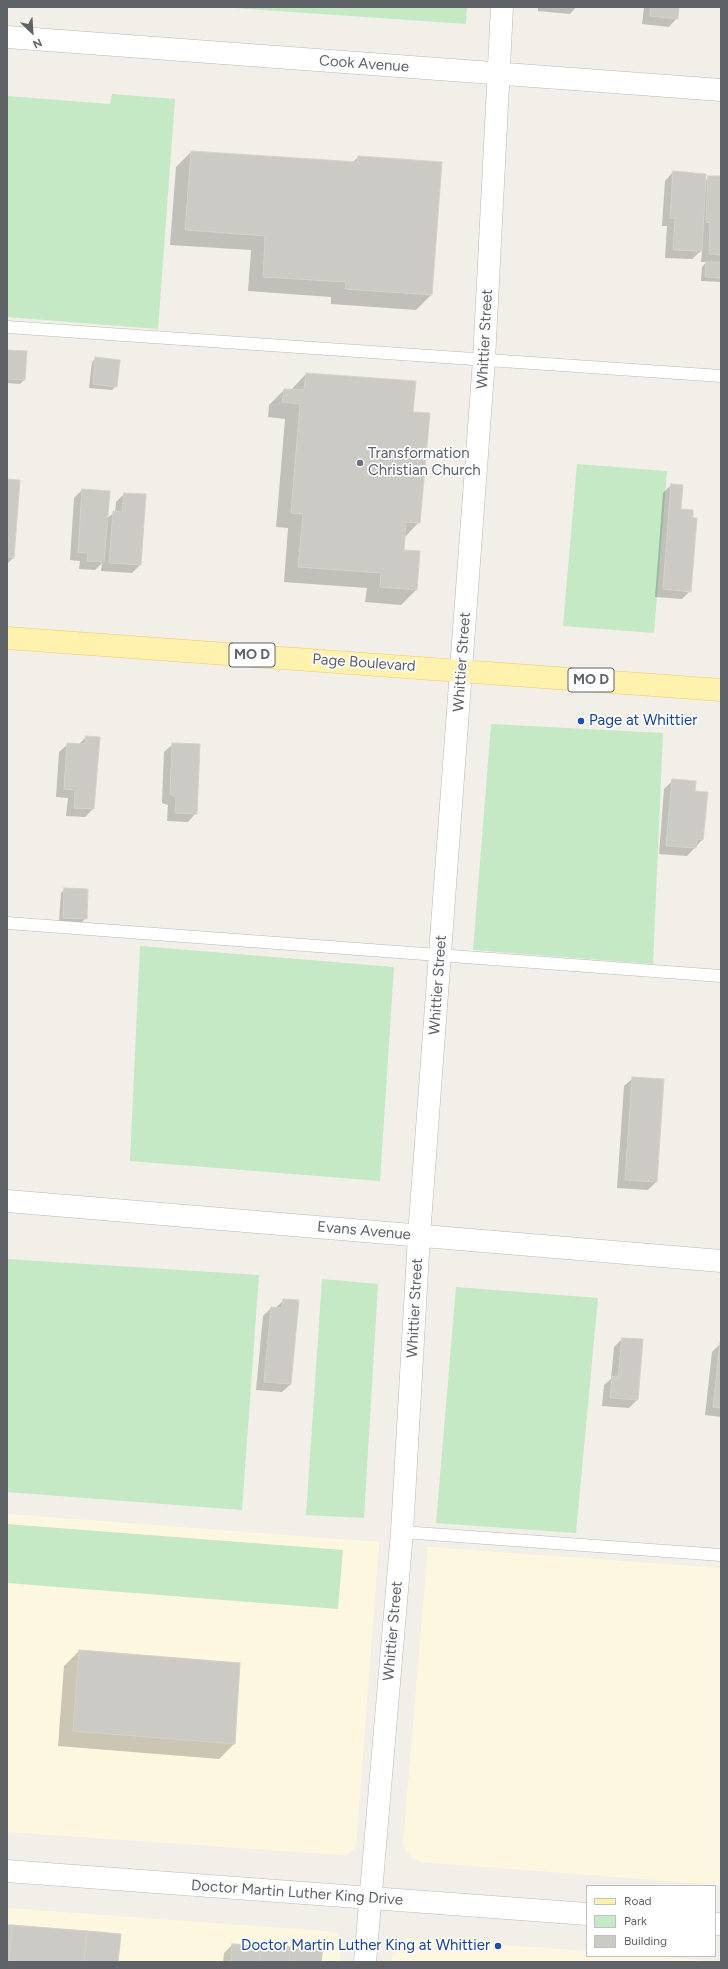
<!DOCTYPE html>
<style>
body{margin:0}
#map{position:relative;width:728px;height:1969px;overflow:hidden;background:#f1efe8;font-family:Figtree,sans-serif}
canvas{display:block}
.frame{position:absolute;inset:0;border:8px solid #5f6368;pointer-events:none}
.legend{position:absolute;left:586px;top:1885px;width:130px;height:72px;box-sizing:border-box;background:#fff;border:1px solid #bfc1c3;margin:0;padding:5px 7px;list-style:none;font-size:12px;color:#5f6368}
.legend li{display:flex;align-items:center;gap:8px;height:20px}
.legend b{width:20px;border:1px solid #bfc1c3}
.north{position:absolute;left:12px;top:12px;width:40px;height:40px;-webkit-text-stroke:3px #fff;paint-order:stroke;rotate:155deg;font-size:11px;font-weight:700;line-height:16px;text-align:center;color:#5f6368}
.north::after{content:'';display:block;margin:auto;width:14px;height:18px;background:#5f6368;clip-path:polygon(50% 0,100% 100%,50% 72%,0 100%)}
</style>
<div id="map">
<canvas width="728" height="1969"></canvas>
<div class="frame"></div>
<ul class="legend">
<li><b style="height:5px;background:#fff2af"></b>Road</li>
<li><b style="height:11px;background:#c5e8c5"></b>Park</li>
<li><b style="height:11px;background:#cccac5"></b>Building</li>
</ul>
<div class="north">N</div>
</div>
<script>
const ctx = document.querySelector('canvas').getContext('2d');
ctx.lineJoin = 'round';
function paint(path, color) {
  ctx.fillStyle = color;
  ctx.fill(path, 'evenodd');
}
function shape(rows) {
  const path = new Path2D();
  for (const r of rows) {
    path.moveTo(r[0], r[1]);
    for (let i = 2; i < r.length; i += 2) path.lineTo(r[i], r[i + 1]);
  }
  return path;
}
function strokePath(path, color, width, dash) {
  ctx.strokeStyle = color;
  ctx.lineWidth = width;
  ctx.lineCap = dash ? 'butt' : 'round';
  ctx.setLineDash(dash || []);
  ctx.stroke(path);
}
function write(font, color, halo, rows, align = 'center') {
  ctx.font = font + ' Figtree,sans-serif';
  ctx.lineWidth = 3.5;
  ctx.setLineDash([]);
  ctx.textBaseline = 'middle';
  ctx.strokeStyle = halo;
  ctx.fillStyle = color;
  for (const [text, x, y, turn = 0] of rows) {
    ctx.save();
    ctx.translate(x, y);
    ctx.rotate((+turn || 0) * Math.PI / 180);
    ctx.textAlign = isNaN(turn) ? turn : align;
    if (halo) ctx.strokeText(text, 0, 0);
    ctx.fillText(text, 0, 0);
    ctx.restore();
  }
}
const commercial = shape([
 [7,1514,379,1542,356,1847,349,1853,342,1855,7,1832],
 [428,1547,721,1568,721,1885,420,1862,412,1857,406,1850,403,1843],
 [7,1908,325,1931,335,1933,340,1938,340,1962,7,1962],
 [407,1938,587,1951,587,1956,648,1956,721,1962,391,1962,394,1946]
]);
const green = shape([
 [220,7,467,7,466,24],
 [112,94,175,99,158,329,7,317,7,96,110,104],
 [577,464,667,471,654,633,563,626],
 [491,724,663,733,653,964,473,950],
 [140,946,394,967,380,1181,130,1161],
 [7,1259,259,1275,242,1510,7,1492],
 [322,1279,378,1284,364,1518,306,1515],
 [456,1287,598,1298,576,1533,436,1523],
 [7,1524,343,1550,338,1609,7,1583]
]);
const shadow = shape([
 [538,7,576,7,570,14,538,11],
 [644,7,678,7,677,18,669,27,642,24],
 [191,152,352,163,358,157,431,295,416,310,331,304,331,297,248,291,251,250,170,245,176,167],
 [673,172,705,181,709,177,721,177,721,282,701,281,702,267,706,262,701,262,702,250,692,259,665,258,667,226,662,226,665,181],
 [7,351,24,380,20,384,7,383],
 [96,358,116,386,112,390,89,388,92,362],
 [306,374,412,413,419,522,404,538,403,551,416,590,401,605,365,602,367,588,284,582,288,528,276,527,285,419,268,417,269,405,284,390,291,390],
 [7,480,14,557,7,564],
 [671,485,680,510,690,591,682,599,655,597,663,493],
 [82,490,106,519,115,512,116,502,124,494,140,565,132,573,101,571,102,563,95,570,79,569,80,561,70,560,74,498],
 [86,737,93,809,85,817,66,816,68,798,56,797,59,752,68,744,79,744],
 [173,744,196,813,188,822,167,821,168,805,162,803,164,752],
 [673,780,694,792,703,839,687,856,659,854,664,789],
 [65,889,86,918,82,922,59,922,61,893],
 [633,1078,656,1182,648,1190,617,1188,624,1086],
 [284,1300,291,1384,282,1392,256,1390,263,1316,271,1308,275,1308],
 [622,1339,637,1400,629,1408,602,1406,604,1385,611,1379,614,1347],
 [720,1344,721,1417,705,1415,712,1352],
 [79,1651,234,1744,219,1759,58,1746,64,1666],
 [232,1945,320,1962,223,1962,224,1953]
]);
const building = shape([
 [651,7,679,7,678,19,650,16,651,7],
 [191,151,357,162,358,156,442,162,432,295,345,289,346,282,263,277,265,236,185,230,191,151],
 [673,171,706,174,702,251,673,250,675,218,670,218,673,171],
 [708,176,721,176,721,255,709,254,710,223,706,222,708,176],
 [706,262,721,262,721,278,705,277,706,262],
 [7,350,27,351,25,380,7,379,7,350],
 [95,357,120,360,117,387,93,384,95,357],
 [306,373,416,381,413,412,430,413,420,523,406,522,404,550,420,551,417,590,380,587,381,573,298,567,303,514,291,513,300,404,282,402,284,389,304,390,306,373],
 [7,479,20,480,14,558,7,557,7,479],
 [671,484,683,485,681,509,693,510,693,518,697,518,691,592,663,589,671,484],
 [82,489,110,491,104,562,87,561,88,553,78,552,82,489],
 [124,493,146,494,141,565,109,563,113,511,122,512,124,493],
 [86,736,100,737,94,809,74,808,75,790,64,789,67,743,85,744,86,736],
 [172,743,200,744,197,814,175,813,176,797,170,794,172,743],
 [672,779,696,781,695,791,708,792,703,840,697,839,696,848,666,846,672,779],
 [64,888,88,889,87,919,63,918,64,888],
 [632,1077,664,1079,657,1182,625,1180,632,1077],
 [283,1299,299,1300,291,1384,264,1382,271,1307,282,1308,283,1299],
 [622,1338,643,1339,638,1400,610,1398,612,1376,618,1377,622,1338],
 [720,1342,721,1343,721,1408,713,1407,720,1342],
 [79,1650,240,1663,235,1744,73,1731,79,1650],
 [7,1925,12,1925,9,1962,7,1962,7,1925],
 [12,1925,87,1931,84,1962,9,1962,12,1925],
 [87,1931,121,1934,118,1962,84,1962,87,1931],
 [232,1944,261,1946,260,1962,231,1962,232,1944],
 [261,1946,290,1947,289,1962,260,1962,261,1946],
 [290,1947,323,1948,321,1962,289,1962,290,1947]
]);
const service = shape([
 [7,327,721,376],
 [7,923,721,976],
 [402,1532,721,1555]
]);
const minor = shape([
 [7,37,721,90],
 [7,1201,721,1261],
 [365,1962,402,1532,419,1236,484,360,502,7]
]);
const secondary = shape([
 [7,1871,587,1914],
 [715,1924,721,1924]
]);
const primary = shape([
 [7,638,721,690]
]);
const markers = [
 [360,463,4,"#6b7280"],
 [581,721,4,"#1a4fb4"],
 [498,1946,4,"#1a4fb4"]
];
const shields = [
 [252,655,46],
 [591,680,46]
];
const shieldNames = [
 ["MO D",252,655],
 ["MO D",591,680]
];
const streetNames = [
 ["Cook Avenue",364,64,4],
 ["Whittier Street",485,339,-87],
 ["Whittier Street",462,662,-86],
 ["Page Boulevard",364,663,4],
 ["Whittier Street",438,985,-86],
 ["Evans Avenue",364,1231,5],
 ["Whittier Street",415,1308,-87],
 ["Whittier Street",393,1631,-85],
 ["Doctor Martin Luther King Drive",297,1893,4]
];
const worshipNames = [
 ["Transformation",368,454],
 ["Christian Church",368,471]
];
const transitNames = [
 ["Page at Whittier",589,721],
 ["Doctor Martin Luther King at Whittier",490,1946,"right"]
];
paint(commercial, '#fef7e0');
paint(green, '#c5e8c5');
paint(shadow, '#0003');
paint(building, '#cccac5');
strokePath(building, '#d6d1c6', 1);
strokePath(service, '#b5b8bc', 13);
strokePath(minor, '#b5b8bc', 23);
strokePath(secondary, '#b6babf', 23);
strokePath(primary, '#f2c960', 23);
strokePath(service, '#fff', 12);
strokePath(minor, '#fff', 22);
strokePath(secondary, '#fff', 22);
strokePath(primary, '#fff2af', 22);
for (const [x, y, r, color] of markers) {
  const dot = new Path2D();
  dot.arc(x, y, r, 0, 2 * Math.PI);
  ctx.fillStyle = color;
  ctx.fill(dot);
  strokePath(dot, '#fff', 1.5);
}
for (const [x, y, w] of shields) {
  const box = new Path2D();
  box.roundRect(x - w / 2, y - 12, w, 24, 3);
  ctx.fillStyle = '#fff';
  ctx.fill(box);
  strokePath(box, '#5f6368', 1);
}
write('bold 14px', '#5f6368', null, shieldNames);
write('15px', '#5f6368', '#fff', streetNames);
write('15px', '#5b616d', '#fff', worshipNames, 'left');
write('15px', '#164399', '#fff', transitNames, 'left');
</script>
